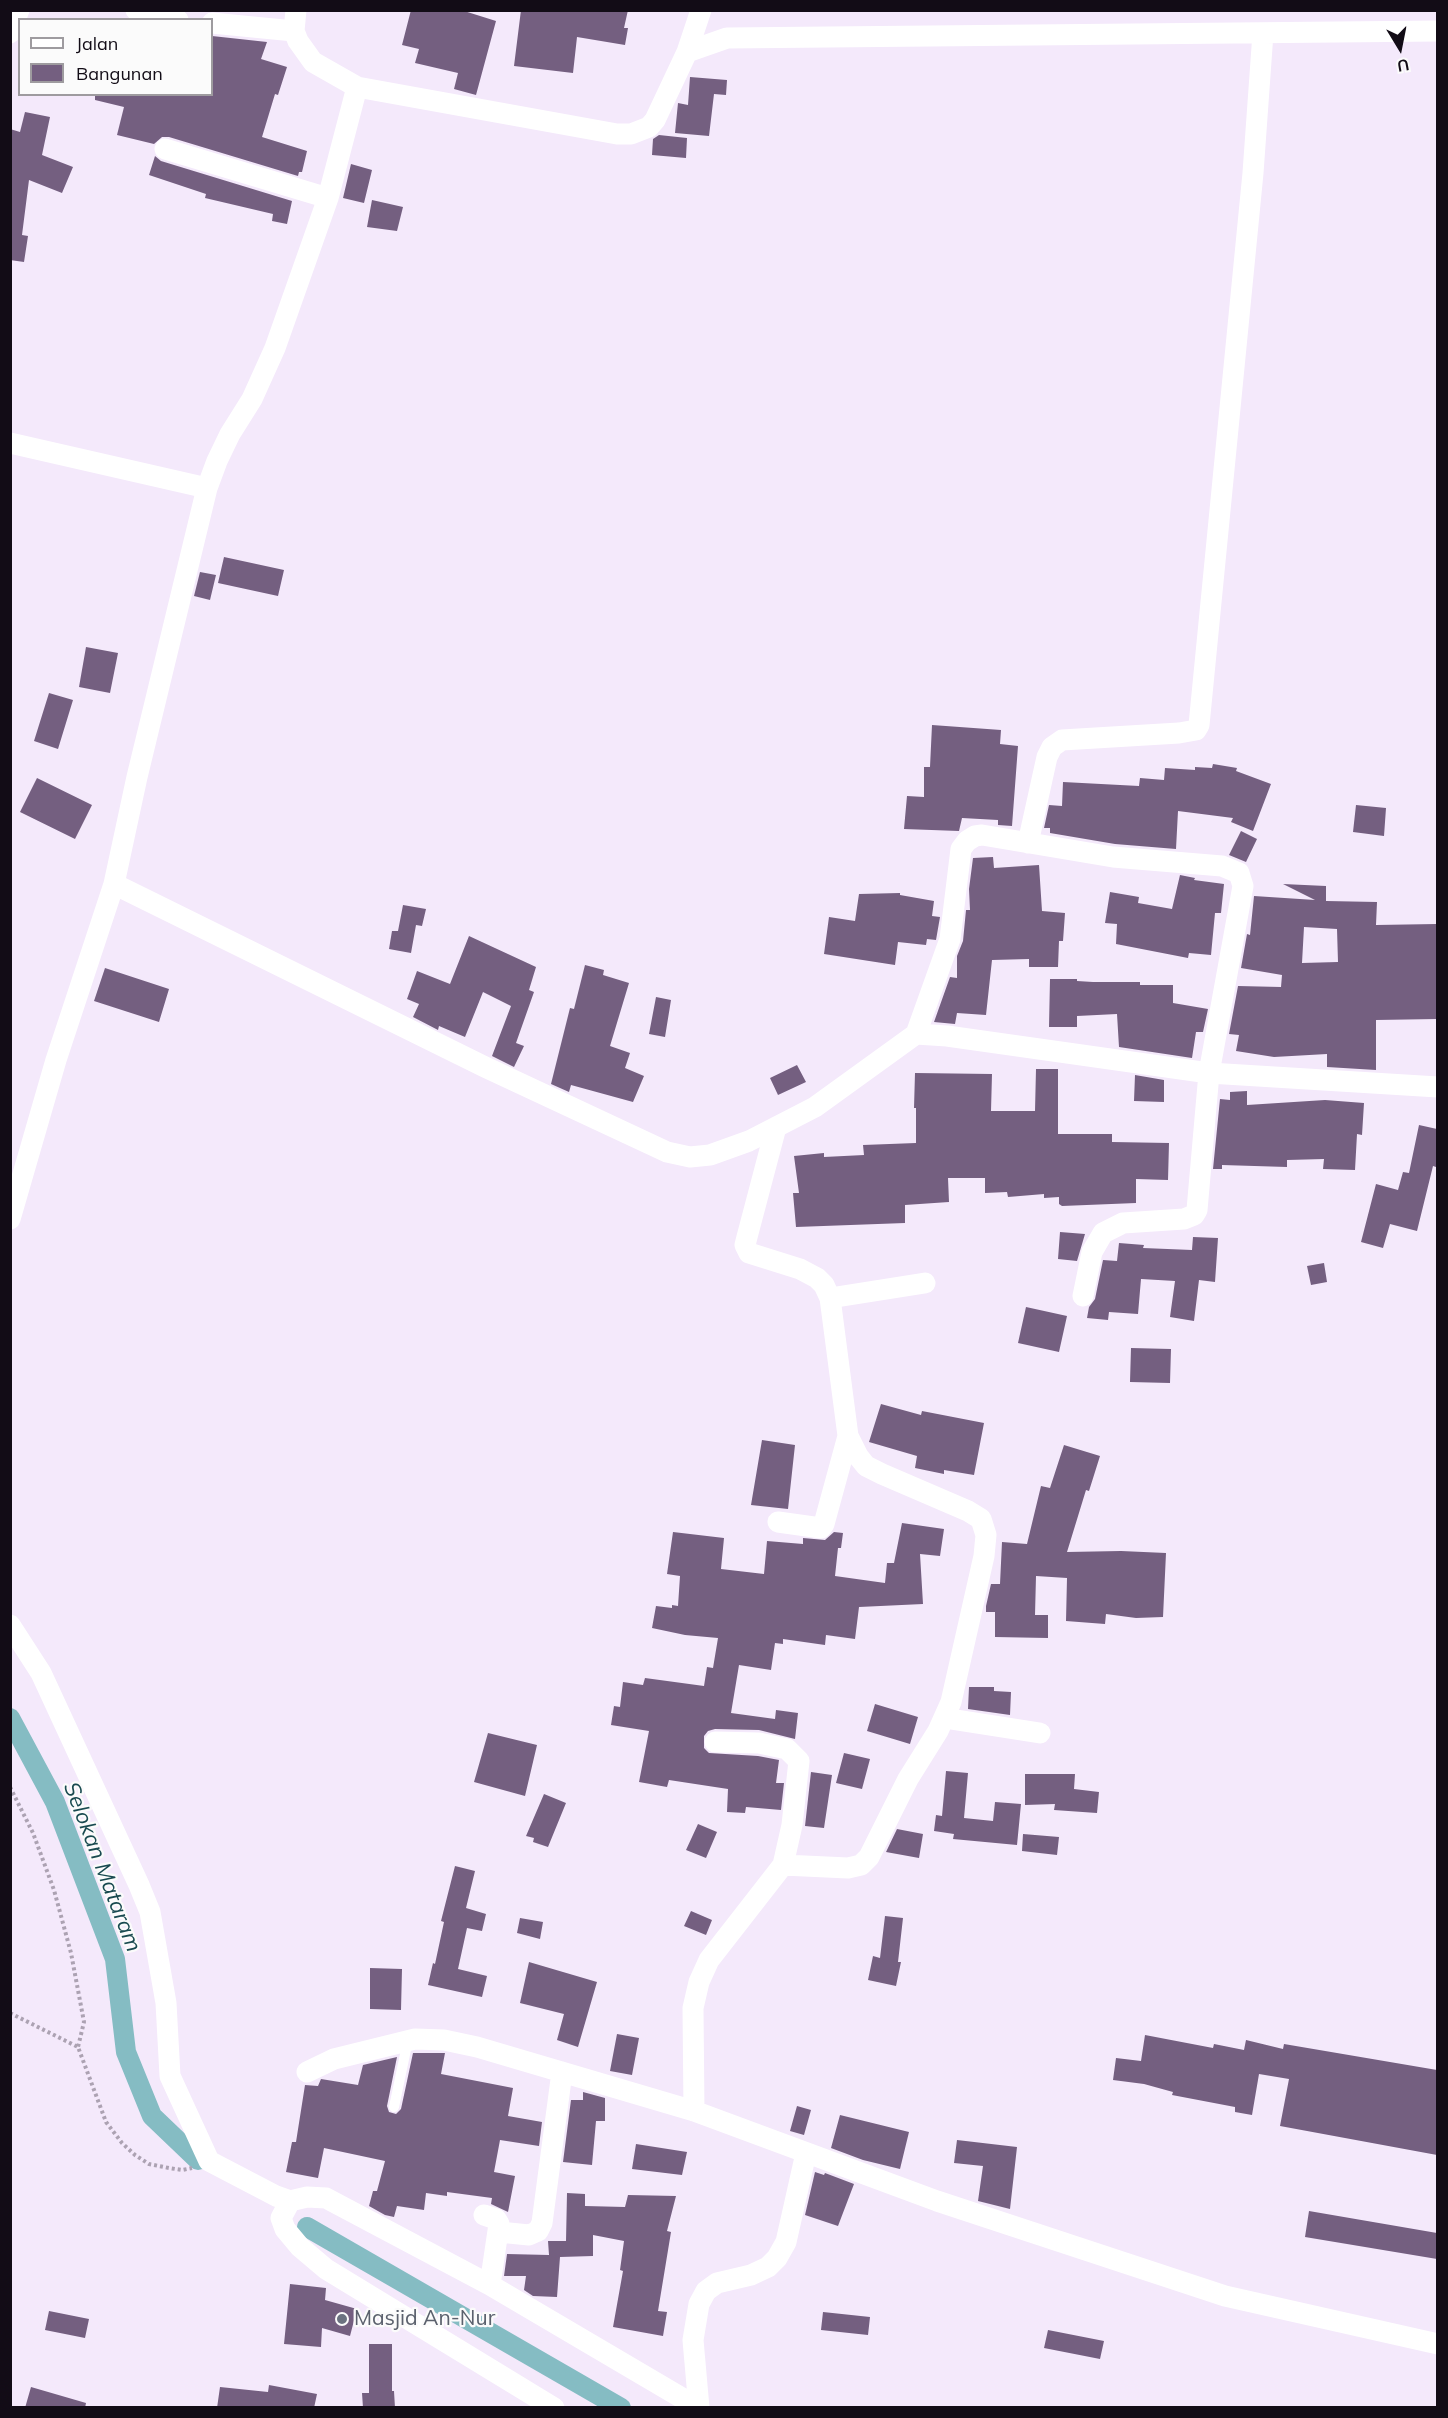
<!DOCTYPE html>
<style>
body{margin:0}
#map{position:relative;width:1448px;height:2418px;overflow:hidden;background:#f4e9fb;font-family:Mulish,sans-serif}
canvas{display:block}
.frame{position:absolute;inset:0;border:12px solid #120c16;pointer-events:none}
.legend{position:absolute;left:18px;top:18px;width:195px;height:78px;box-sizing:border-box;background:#fbfbfb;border:2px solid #9e9b9f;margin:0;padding:8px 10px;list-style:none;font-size:18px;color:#120c16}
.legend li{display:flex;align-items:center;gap:12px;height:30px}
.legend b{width:30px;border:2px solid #9e9b9f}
.north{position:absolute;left:1370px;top:18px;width:60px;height:60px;-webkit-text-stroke:4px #fbfbfb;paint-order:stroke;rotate:170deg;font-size:16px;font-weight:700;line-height:24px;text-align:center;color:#120c16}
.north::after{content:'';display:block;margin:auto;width:21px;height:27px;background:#120c16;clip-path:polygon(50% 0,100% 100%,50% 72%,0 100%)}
</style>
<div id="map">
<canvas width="1448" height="2418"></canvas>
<div class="frame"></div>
<ul class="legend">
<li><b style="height:8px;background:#fff"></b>Jalan</li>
<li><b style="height:16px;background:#745f80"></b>Bangunan</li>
</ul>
<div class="north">U</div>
</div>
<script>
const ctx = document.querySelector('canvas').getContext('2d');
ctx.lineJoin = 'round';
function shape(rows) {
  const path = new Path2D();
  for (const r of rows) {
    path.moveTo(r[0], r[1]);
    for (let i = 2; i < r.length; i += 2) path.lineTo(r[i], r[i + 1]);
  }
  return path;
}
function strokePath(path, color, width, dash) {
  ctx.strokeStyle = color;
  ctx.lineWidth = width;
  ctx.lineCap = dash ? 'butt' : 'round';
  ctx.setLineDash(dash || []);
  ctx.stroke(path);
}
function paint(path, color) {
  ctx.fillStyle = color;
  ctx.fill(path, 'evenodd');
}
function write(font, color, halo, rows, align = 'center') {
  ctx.font = font + ' Mulish,sans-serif';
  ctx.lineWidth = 4.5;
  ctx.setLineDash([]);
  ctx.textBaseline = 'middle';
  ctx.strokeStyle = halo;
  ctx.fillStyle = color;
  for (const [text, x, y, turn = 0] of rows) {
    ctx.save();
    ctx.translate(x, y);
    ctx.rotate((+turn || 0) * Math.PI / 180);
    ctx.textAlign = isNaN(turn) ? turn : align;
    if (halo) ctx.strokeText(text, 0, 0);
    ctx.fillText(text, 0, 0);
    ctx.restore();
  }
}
const canal = shape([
 [10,1718,55,1802,115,1959,126,2052,152,2116,198,2160],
 [307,2227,621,2408]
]);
const building = shape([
 [411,10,461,10,496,21,476,95,454,89,458,73,415,63,419,49,402,45],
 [521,10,628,10,624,28,628,28,625,45,577,37,573,73,514,66],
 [212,36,267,42,261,59,287,67,278,95,275,94,262,137,307,151,302,172,299,172,298,176,169,137,162,137,154,144,117,135,124,107,95,100,95,94,212,94],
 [690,77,727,80,726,95,714,94,709,136,675,133,678,103,688,105],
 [25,112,50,117,42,155,73,167,62,193,29,180,22,235,28,236,24,262,10,260,10,129,20,132],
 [659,135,687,138,686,158,652,155,653,139],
 [155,156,161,161,292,201,287,224,272,221,273,214,205,198,206,194,149,175],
 [351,164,372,170,364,203,343,198],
 [372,200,403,207,397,231,367,227],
 [224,557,284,570,278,596,218,583],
 [200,572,216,575,210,600,194,596],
 [86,647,118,653,110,693,79,687],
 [49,693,73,700,58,749,34,741],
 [932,725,1001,730,1000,744,1018,746,1012,826,998,825,998,820,962,818,959,831,904,829,907,796,924,797,924,767,930,767],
 [1213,764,1237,768,1236,771,1271,784,1253,831,1231,822,1233,818,1178,811,1176,849,1115,844,1050,833,1050,828,1044,828,1049,805,1062,806,1063,782,1139,786,1140,778,1164,780,1165,768,1195,770,1195,767,1212,768],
 [37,778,92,805,75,839,20,812],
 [1356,805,1386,808,1384,836,1353,832],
 [1241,831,1257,839,1246,862,1229,855],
 [993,857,994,868,1039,865,1042,911,1065,913,1063,941,1059,941,1058,967,1029,967,1029,959,992,960,986,1015,957,1013,955,1024,934,1022,950,977,957,978,957,956,963,941,966,910,970,910,969,889,973,858],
 [1180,875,1195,878,1194,880,1224,884,1221,913,1215,913,1211,955,1189,953,1188,958,1116,944,1117,924,1105,923,1110,892,1139,897,1138,903,1172,909],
 [1283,884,1326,886,1326,901,1377,902,1376,925,1437,924,1437,1019,1376,1020,1376,1070,1327,1067,1327,1054,1274,1057,1236,1051,1239,1035,1229,1034,1238,986,1281,987,1282,975,1241,968,1247,934,1250,935,1254,896,1315,900],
 [1304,927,1337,929,1338,962,1302,963],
 [900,893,900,895,934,901,932,916,940,917,936,940,927,939,926,945,898,942,895,965,824,954,829,917,855,921,859,894],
 [403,905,426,909,422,926,416,925,411,953,389,949,392,931,398,931],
 [469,936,536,967,529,990,534,992,516,1043,524,1046,514,1067,492,1056,511,1006,483,992,465,1037,439,1026,438,1030,413,1017,419,1004,407,999,417,971,450,984],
 [585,965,604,970,603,975,629,983,610,1046,630,1053,625,1068,644,1076,633,1102,571,1085,569,1092,551,1084,570,1008,574,1009],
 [105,968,169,989,159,1022,94,1001],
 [1050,979,1077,979,1077,981,1093,982,1140,982,1140,985,1173,985,1173,1003,1208,1009,1203,1032,1196,1032,1192,1058,1119,1047,1117,1014,1077,1016,1077,1027,1049,1027],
 [656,997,671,1000,665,1037,649,1034],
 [797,1065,806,1082,778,1095,770,1078],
 [1036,1069,1058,1069,1058,1134,1112,1134,1112,1142,1169,1143,1168,1180,1136,1179,1136,1203,1062,1206,1059,1204,1059,1197,1044,1198,1044,1194,1008,1197,1007,1192,985,1193,985,1178,948,1178,949,1202,905,1205,905,1223,796,1227,793,1193,799,1193,794,1156,824,1153,824,1157,864,1155,863,1145,916,1143,916,1108,914,1108,915,1073,992,1074,991,1111,1035,1111],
 [1135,1075,1164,1080,1164,1102,1134,1101],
 [1247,1091,1247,1105,1325,1100,1364,1103,1362,1135,1357,1134,1355,1170,1323,1169,1324,1159,1287,1160,1287,1167,1222,1165,1222,1169,1213,1169,1220,1099,1230,1100,1230,1092],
 [1419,1125,1437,1129,1437,1159,1436,1167,1433,1166,1417,1231,1390,1224,1383,1248,1361,1242,1376,1184,1398,1190,1403,1172,1409,1173],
 [1060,1232,1085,1234,1077,1261,1058,1259],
 [1193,1237,1218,1238,1215,1282,1199,1280,1194,1321,1170,1317,1175,1281,1141,1279,1138,1314,1109,1312,1108,1320,1087,1318,1089,1307,1095,1299,1103,1260,1117,1261,1119,1243,1144,1245,1143,1248,1192,1250],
 [1324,1263,1327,1282,1311,1285,1307,1266],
 [1026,1307,1067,1316,1059,1352,1018,1343],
 [1131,1348,1171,1349,1170,1383,1130,1382],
 [881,1404,921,1415,922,1411,984,1423,974,1475,944,1470,944,1474,915,1468,917,1456,869,1442],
 [762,1440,795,1445,788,1509,751,1505],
 [1064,1445,1100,1456,1089,1491,1086,1490,1067,1552,1121,1551,1166,1553,1163,1617,1136,1618,1106,1614,1105,1624,1066,1621,1067,1578,1036,1576,1035,1615,1048,1615,1048,1638,995,1637,995,1612,986,1612,986,1606,991,1584,1000,1584,1002,1542,1027,1544,1041,1486,1050,1488],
 [902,1523,944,1529,940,1556,920,1554,923,1604,859,1607,855,1639,826,1635,825,1645,783,1639,783,1644,775,1643,771,1670,739,1665,731,1713,775,1719,776,1710,798,1713,795,1739,759,1730,715,1729,708,1731,704,1736,704,1748,709,1753,758,1756,779,1760,776,1783,784,1783,781,1810,746,1807,745,1813,727,1812,728,1789,669,1780,667,1787,639,1782,649,1731,611,1725,614,1706,620,1707,623,1682,643,1685,645,1678,704,1686,707,1667,713,1668,718,1638,685,1635,652,1628,656,1606,672,1608,672,1605,678,1606,680,1576,667,1574,673,1532,724,1538,721,1569,764,1574,767,1541,803,1544,803,1538,825,1540,834,1532,843,1533,841,1548,838,1548,835,1576,885,1583,887,1563,894,1563],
 [969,1687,994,1687,994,1691,1011,1692,1010,1715,968,1709],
 [875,1704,918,1717,910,1744,867,1731],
 [488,1733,537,1745,525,1796,474,1782],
 [844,1753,870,1759,862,1789,836,1783],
 [946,1771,968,1773,964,1818,993,1821,995,1802,1021,1804,1017,1845,953,1839,954,1834,934,1831,936,1815,942,1816],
 [811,1772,832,1775,824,1828,805,1826],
 [1025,1774,1075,1774,1074,1789,1099,1792,1097,1813,1054,1810,1055,1804,1025,1805],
 [544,1794,566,1803,548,1847,533,1842,534,1838,526,1836],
 [698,1824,717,1832,706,1858,686,1850],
 [897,1829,923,1834,919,1858,886,1852],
 [1023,1834,1059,1837,1057,1855,1022,1851],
 [455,1866,475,1871,466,1908,486,1914,482,1931,467,1928,458,1969,487,1976,482,1997,428,1985,433,1963,435,1964,444,1922,441,1921],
 [691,1911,712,1920,706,1935,684,1926],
 [885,1916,903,1918,898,1962,901,1962,896,1986,868,1980,873,1956,880,1958],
 [520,1918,543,1922,540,1939,517,1933],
 [529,1962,597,1982,578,2047,557,2040,564,2014,520,2003],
 [370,1968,402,1969,401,2010,370,2009],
 [617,2034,639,2038,632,2075,610,2071],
 [1145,2035,1213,2048,1214,2044,1244,2050,1246,2040,1283,2049,1284,2044,1437,2070,1437,2155,1280,2126,1289,2079,1259,2074,1252,2115,1235,2112,1235,2107,1172,2095,1173,2092,1144,2084,1113,2080,1116,2058,1141,2061],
 [413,2053,445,2053,441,2074,513,2088,508,2116,542,2122,539,2146,500,2140,494,2172,515,2176,508,2212,491,2204,492,2198,447,2192,447,2196,426,2193,424,2210,397,2206,394,2217,385,2215,369,2206,373,2191,377,2191,385,2161,324,2148,318,2178,286,2172,292,2142,296,2142,305,2085,318,2086,321,2079,358,2085,363,2065,397,2057,387,2106,389,2112,396,2114,401,2109],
 [583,2092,605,2098,605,2121,596,2121,592,2165,563,2162,571,2100,583,2100],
 [797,2106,811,2110,804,2135,790,2131],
 [840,2115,909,2132,900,2169,863,2160,831,2148],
 [957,2140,1017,2147,1010,2209,978,2201,983,2166,954,2163],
 [636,2144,687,2152,682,2175,632,2169],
 [815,2172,824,2175,825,2173,854,2184,838,2226,805,2215],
 [567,2193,585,2194,585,2206,625,2207,628,2195,676,2196,667,2231,671,2232,658,2311,667,2312,663,2336,613,2327,623,2271,620,2270,624,2241,593,2235,593,2256,560,2257,557,2297,533,2296,524,2290,526,2276,504,2276,507,2254,549,2255,548,2241,566,2241],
 [1309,2211,1437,2233,1437,2259,1305,2237],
 [290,2284,326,2288,325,2300,357,2309,350,2336,322,2328,321,2347,284,2344],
 [49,2311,89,2319,85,2338,45,2330],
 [823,2312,870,2317,868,2335,821,2330],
 [1048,2330,1104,2341,1100,2359,1044,2348],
 [369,2344,392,2344,392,2391,394,2391,395,2408,363,2408,362,2393,369,2393],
 [269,2385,317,2394,314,2408,217,2408,220,2387,268,2392],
 [31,2387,86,2403,85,2408,25,2408]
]);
const path = shape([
 [10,1787,33,1833,54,1890,71,1953,84,2022,78,2047],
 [10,2013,78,2047,106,2122,122,2143,135,2155,149,2164,169,2168,182,2170,192,2168]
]);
const lane = shape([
 [394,2107,408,2040]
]);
const street = shape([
 [136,10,178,20],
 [212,23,294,31],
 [10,33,19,10],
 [687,52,701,10],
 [357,87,617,134,631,134,649,127,655,120,687,52,727,38,1438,31],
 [165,149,328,198],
 [10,443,207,488],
 [1028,843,1047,757,1052,747,1062,740,1179,733,1196,730,1199,725,1253,173,1263,33],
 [114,884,485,1067,667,1152,690,1157,710,1155,749,1141,815,1107,916,1034,947,1036,1209,1073,1438,1087],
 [916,1034,950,939,961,849,967,841,975,836,982,835,1113,857,1222,866,1239,873,1243,886,1209,1073,1197,1210,1194,1215,1184,1219,1123,1223,1103,1233,1092,1252,1083,1296],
 [10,1219,56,1060,114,884,137,777,207,488,217,461,230,434,252,399,275,348,328,198,357,87,313,62,298,41,294,31,296,10],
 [830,1298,925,1283],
 [778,1522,821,1528,824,1524,848,1436],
 [10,1625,41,1673,139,1885,150,1912,166,2003,170,2076,209,2161,276,2196,290,2201,307,2197,326,2198,490,2285,699,2408],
 [944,1718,1040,1733],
 [715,1742,759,1743,787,1749,799,1761,792,1825,783,1865],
 [307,2072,334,2059,415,2039,444,2040,477,2047,694,2111,937,2201,1225,2296,1438,2344],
 [694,2111,693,2008,699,1982,709,1960,783,1865,848,1868,861,1865,869,1857,908,1779,938,1731,951,1702,984,1556,986,1535,981,1519,968,1511,882,1474,866,1466,858,1456,848,1436,830,1298,824,1285,817,1278,800,1269,749,1253,745,1245,747,1237,776,1127],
 [290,2201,281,2218,285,2229,300,2247,326,2269,554,2408],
 [484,2215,496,2219,499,2224,490,2285],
 [499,2232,529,2235,538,2231,542,2223,562,2072],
 [699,2408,693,2340,699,2304,706,2291,717,2283,751,2275,768,2267,777,2258,786,2242,806,2153]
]);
const markers = [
 [342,2319,6,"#6b7280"]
];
const worshipNames = [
 ["Masjid An-Nur",354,2319]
];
const waterNames = [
 ["Selokan Mataram",102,1867,69]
];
strokePath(canal, '#85bcc3', 20);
paint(building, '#745f80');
strokePath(path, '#aca2b2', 4, [3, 3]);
strokePath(lane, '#fff', 10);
strokePath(street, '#fff', 21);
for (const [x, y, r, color] of markers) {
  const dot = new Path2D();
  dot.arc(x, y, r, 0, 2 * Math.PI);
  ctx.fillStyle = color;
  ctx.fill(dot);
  strokePath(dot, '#fbfbfb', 2);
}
write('21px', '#5b616d', '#fbfbfb', worshipNames, 'left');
write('italic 22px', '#194a50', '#fbfbfb', waterNames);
</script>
